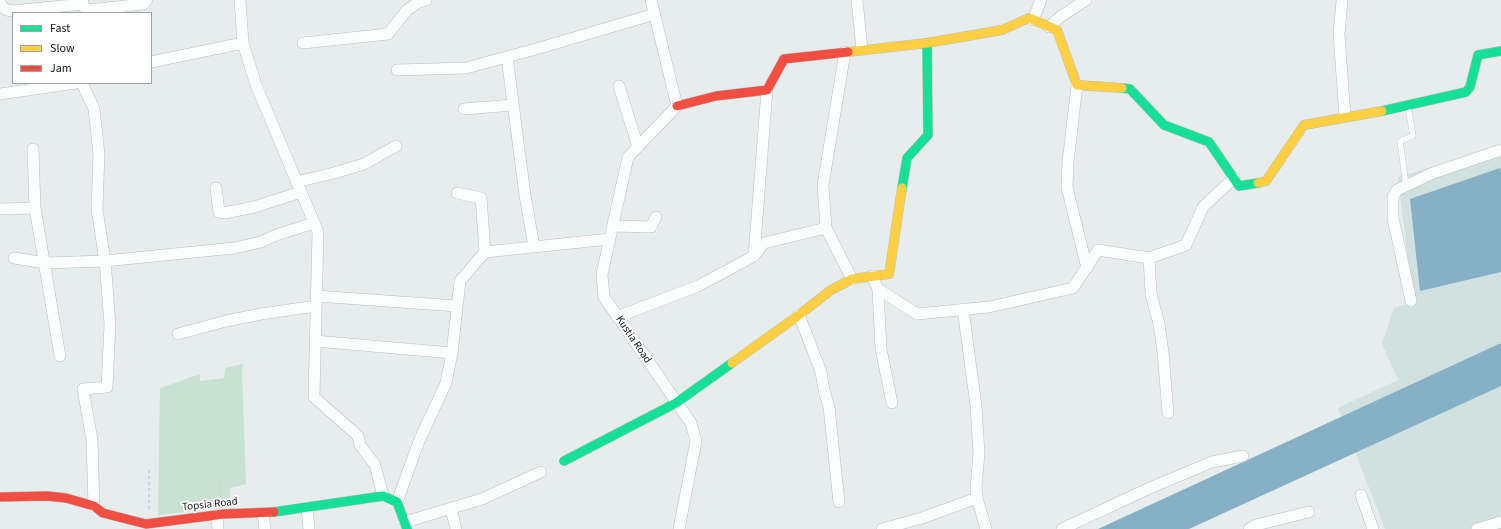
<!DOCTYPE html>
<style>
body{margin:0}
#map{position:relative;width:1501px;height:529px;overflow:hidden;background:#e6edec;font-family:"Source Sans 3",sans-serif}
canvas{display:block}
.legend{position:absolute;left:12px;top:12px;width:140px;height:72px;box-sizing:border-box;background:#fff;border:1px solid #a0a2a2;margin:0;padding:5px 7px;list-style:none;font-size:12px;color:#121616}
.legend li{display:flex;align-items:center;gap:8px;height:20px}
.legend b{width:20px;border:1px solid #a0a2a2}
</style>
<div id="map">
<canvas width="1501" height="529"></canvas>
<ul class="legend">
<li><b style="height:5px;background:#16e098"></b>Fast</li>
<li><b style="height:5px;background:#ffcf43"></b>Slow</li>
<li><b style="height:5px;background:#f24e42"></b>Jam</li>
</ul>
</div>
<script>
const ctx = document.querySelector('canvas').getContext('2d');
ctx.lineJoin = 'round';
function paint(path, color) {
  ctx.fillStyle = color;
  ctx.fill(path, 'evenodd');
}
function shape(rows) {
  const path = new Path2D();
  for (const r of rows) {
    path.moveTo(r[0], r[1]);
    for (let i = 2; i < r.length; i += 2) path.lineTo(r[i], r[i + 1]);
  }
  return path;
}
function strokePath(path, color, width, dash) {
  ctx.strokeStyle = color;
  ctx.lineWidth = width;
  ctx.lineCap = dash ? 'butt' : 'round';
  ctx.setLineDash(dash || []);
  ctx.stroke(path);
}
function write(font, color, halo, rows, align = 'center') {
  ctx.font = font + ' "Source Sans 3",sans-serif';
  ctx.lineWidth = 3.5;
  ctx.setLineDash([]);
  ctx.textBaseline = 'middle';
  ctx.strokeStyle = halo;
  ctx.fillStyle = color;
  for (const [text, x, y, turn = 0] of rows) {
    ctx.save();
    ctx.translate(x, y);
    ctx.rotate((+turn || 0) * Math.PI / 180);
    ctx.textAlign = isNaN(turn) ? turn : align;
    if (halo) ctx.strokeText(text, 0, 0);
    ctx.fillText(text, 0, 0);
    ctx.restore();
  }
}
const built = shape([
 [1501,147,1501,519,1473,529,1385,529,1338,408,1398,380,1382,344,1394,308,1413,302,1398,177]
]);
const green = shape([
 [243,364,242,374,246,484,230,488,230,507,158,515,160,388,200,374,200,381,224,378,225,368]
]);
const water = shape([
 [1500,168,1501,172,1501,272,1420,291,1410,199],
 [1501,343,1501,386,1189,529,1098,529]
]);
const path = shape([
 [149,470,149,511],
 [220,483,222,501]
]);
const lane = shape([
 [1406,185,1400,141,1413,136,1408,107]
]);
const street = shape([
 [82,0,84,7,89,10,143,4,147,0],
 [240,0,243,43,256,85,318,232,314,397,358,436,360,445,375,465,383,496],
 [651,0,677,106,628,157,602,274,604,297,691,423,696,441,679,529],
 [857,0,862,49],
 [1342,0,1339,34,1345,117],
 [0,2,2,7,7,10,12,11,83,4],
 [1033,20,1041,0],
 [1049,27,1060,17,1086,0],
 [303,43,388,34,407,10,419,2,426,0],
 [845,52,823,185,826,228,852,279],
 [507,57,525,195,534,247],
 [151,62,243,43],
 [397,70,466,68,536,49,655,14],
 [82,83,94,109,99,154,97,209,105,261,234,248,261,242,276,235,314,223],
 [1077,85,1068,162,1067,187,1087,268],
 [619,86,638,147],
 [0,94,76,83],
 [464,109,513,105],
 [33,149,35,208,60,356],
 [296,182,334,173,364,164,396,146],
 [216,188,219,212,225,213,254,207,301,192],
 [457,193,481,198,485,252],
 [0,209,35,208],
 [613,226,651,227,656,217],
 [754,256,767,90],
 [14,258,45,263,105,261,110,324,107,387,83,389,92,440,94,506],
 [1149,258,1151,294,1159,324,1163,352,1168,413],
 [872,276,878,289,917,314,989,307,1073,288,1098,250,1149,258,1186,245,1203,207,1234,178],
 [878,289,881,349,892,403],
 [316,296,457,306],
 [1411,301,1393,218,1393,197,1397,190,1433,173,1501,150],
 [963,309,976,406,979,453,976,488,977,498,986,529],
 [799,315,821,372,824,390,829,407,839,502],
 [617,317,698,286,754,256,764,243,826,228],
 [178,334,226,321,261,314,316,306],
 [315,341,452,353],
 [1361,495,1373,529],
 [397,502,419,441,446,383,452,353,460,281,485,252,610,239],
 [307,508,309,529],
 [451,509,456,529],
 [263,513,265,529],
 [217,515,218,529],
 [405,522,482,499,541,472],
 [882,529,922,518,977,498],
 [1062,529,1152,487,1212,462,1243,456],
 [1249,529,1256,525,1309,512],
 [1477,529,1501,522]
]);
const fast = shape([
 [1122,88,1130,89,1164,125,1209,142,1239,186,1258,183],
 [1382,111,1466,92,1470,87,1478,55,1501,51],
 [902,188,907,158,928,135,927,43],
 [564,461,676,403,732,363],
 [274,512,383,496,397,502,407,529]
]);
const slow = shape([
 [848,52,927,43,1002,30,1029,18,1057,30,1077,85,1122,88],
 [1258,183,1266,181,1304,125,1382,111],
 [732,363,799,315,831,290,852,279,889,274,902,188]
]);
const jam = shape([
 [677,106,716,96,767,90,784,59,848,52],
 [0,497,47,496,66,498,94,506,103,513,146,524,224,514,274,512]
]);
const streetNames = [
 ["Kustia Road",633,340,56],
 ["Topsia Road",210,505,-6]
];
paint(built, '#d1e1e0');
paint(green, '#c9e1d3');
paint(water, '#85b0c6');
strokePath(lane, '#b9bebe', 6);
strokePath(street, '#b9bebe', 12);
strokePath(fast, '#b9bebe', 10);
strokePath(slow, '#b9bebe', 10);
strokePath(jam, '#b9bebe', 10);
strokePath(path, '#d2d4d4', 2, [3, 3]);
strokePath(lane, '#fbfcfc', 5.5);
strokePath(street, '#fbfcfc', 11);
strokePath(fast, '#16e098', 9);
strokePath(slow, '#ffcf43', 9);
strokePath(jam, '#f24e42', 9);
write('11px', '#121616', '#fff', streetNames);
</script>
